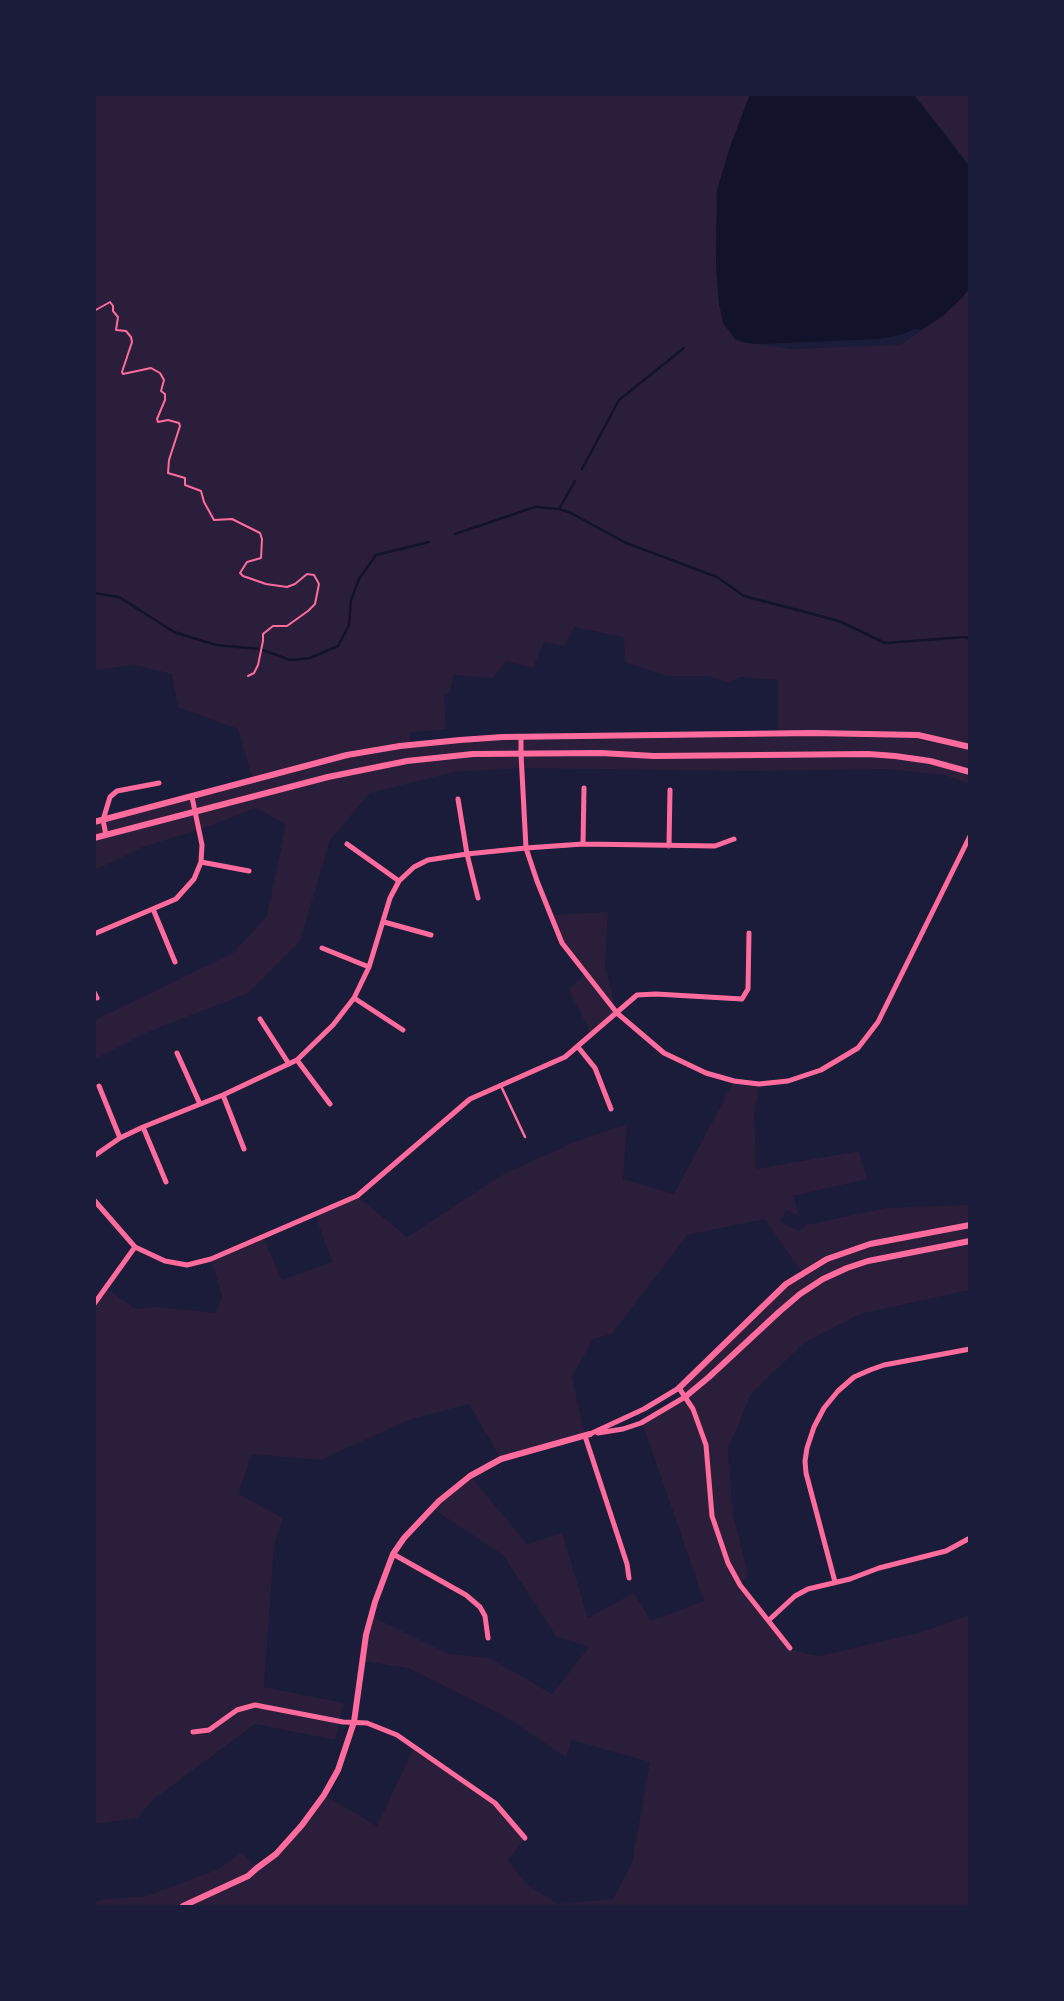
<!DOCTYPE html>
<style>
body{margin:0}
#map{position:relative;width:1064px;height:2001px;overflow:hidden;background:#1b1b3a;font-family:"Roboto Condensed",sans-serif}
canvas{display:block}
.frame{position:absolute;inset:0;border:96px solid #1b1b3a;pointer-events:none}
</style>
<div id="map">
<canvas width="1064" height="2001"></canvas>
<div class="frame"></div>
</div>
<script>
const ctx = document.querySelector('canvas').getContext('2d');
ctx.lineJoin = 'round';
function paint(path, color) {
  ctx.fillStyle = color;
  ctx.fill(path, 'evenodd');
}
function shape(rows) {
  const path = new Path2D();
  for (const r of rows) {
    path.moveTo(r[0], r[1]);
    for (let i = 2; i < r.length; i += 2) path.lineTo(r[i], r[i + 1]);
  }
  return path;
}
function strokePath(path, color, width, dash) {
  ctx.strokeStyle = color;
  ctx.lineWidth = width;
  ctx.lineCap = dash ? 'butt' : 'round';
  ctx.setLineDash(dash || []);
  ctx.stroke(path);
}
const green = shape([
 [95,95,750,95,730,147,717,191,716,264,719,304,742,342,792,349,900,345,943,316,969,289,969,784,945,775,885,769,752,771,521,768,454,772,370,793,330,840,300,941,248,993,148,1032,95,1059,95,1020,233,953,267,916,286,824,256,808,199,830,145,846,95,870,95,822,252,781,251,771,250,771,238,729,178,707,172,674,134,665,95,670],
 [574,627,624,637,625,662,667,676,710,676,728,683,740,677,778,680,778,737,503,737,411,744,409,733,446,729,444,694,448,693,451,687,453,675,493,678,506,661,533,668,544,642,565,646],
 [914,95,969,95,969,166,949,138],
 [608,912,605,965,617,1013,592,1035,569,990,585,973,562,943,551,915],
 [734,1081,759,1084,753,1123,755,1132,756,1169,859,1151,867,1179,793,1196,799,1216,786,1210,780,1222,799,1231,806,1225,886,1208,969,1205,969,1290,860,1314,805,1342,751,1394,728,1449,733,1515,748,1574,740,1586,790,1648,803,1653,820,1656,922,1632,969,1615,969,1906,95,1906,95,1902,100,1900,147,1896,219,1869,242,1852,257,1868,276,1854,324,1795,377,1826,414,1747,495,1803,525,1838,508,1860,525,1883,558,1904,613,1899,632,1863,650,1762,572,1740,566,1757,506,1717,408,1668,363,1661,371,1616,449,1654,490,1658,552,1694,589,1647,556,1636,503,1555,432,1508,470,1476,527,1544,562,1533,588,1618,634,1593,651,1621,704,1601,642,1422,684,1398,679,1388,762,1306,802,1273,765,1219,687,1235,612,1334,593,1339,572,1377,585,1436,501,1459,469,1404,411,1419,320,1460,252,1454,238,1494,283,1518,274,1545,264,1687,344,1703,335,1740,255,1724,154,1799,137,1818,95,1824,94,1304,106,1288,135,1309,156,1307,216,1313,222,1296,211,1259,263,1237,282,1280,332,1262,315,1214,357,1196,407,1237,504,1174,572,1143,627,1124,623,1179,674,1194]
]);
const water = shape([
 [750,94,914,95,969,166,969,289,962,298,943,316,921,330,914,329,900,335,879,339,756,344,742,342,735,339,723,323,719,304,716,264,717,191,730,147]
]);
const stream = shape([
 [582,469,619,400,684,348],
 [559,509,575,481],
 [455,534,535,507,559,509,569,512,626,543,717,577,744,596,839,621,885,643,965,637,970,639],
 [94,593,119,597,174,632,216,645,260,649,290,660,310,658,338,646,349,625,351,600,359,579,376,555,429,542]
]);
const path = shape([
 [94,311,110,302,113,306,113,311,118,317,116,330,126,331,131,337,132,342,122,372,123,374,151,368,160,373,164,380,161,391,165,394,165,400,157,419,158,422,168,420,179,423,180,426,169,460,168,473,185,478,185,485,201,491,204,502,214,520,232,519,260,533,262,539,261,558,247,562,240,573,243,576,266,584,287,587,295,584,307,574,314,575,319,584,315,604,308,611,287,626,273,626,263,634,263,641,258,665,254,673,248,676]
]);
const service = shape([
 [501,1086,525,1137]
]);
const minor = shape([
 [521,737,521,754,526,848,537,881,562,943,617,1013,664,1053,706,1073,734,1081,759,1084,788,1081,821,1070,858,1048,878,1022,970,836],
 [458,799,467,854,478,898],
 [106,835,103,820,110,797,117,791,159,783],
 [347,844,399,881],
 [583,844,584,788],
 [669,846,670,790],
 [201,862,249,871],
 [153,909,175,962],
 [384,922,431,935],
 [94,934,176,899,194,879,201,862,202,845,192,797],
 [322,948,369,967],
 [94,992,97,998],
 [354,998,403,1030],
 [260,1019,289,1064],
 [578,1047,595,1068,611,1109],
 [177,1053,200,1104],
 [297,1060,330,1104],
 [99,1086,120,1138],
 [223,1095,244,1149],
 [143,1127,166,1182],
 [94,1156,120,1138,143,1127,223,1095,297,1060,333,1025,354,998,369,967,390,898,399,881,414,867,428,860,467,854,526,848,583,844,715,846,734,839],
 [94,1200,135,1247,165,1261,187,1265,211,1259,357,1196,470,1099,565,1057,637,995,656,994,742,999,748,989,749,933],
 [94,1304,135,1247],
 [598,1433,623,1429,641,1423,685,1397],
 [590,1434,644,1409,679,1388,693,1409,706,1445,712,1516,728,1563,740,1585,790,1648],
 [585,1436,627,1564,629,1578],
 [393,1554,466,1595,480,1607,485,1616,488,1638],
 [835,1582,806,1473,805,1461,807,1448,814,1427,824,1408,838,1391,854,1377,870,1370,884,1365,970,1349],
 [769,1620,795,1596,808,1589,850,1579,879,1568,946,1551,970,1538],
 [193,1732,209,1730,237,1710,255,1705,343,1722,367,1723,397,1735,495,1803,525,1838]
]);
const tertiary = shape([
 [94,822,347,755,400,746,460,740,503,737,813,733,918,735,970,747],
 [94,838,328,777,407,761,473,754,601,753,654,756,868,754,895,756,930,761,970,772],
 [679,1388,786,1284,827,1259,870,1244,970,1225],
 [685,1397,709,1377,779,1312,800,1294,823,1279,847,1268,868,1261,970,1241],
 [183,1906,248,1876,257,1868,276,1854,302,1825,324,1795,338,1770,354,1722,366,1635,375,1602,393,1554,404,1538,439,1501,470,1476,501,1459,590,1434]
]);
paint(green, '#2a1e3b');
paint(water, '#12122b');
strokePath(stream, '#12122b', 2.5);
strokePath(path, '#ff6b9d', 2);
strokePath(service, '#ff6b9d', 2.5);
strokePath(minor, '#ff6b9d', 5);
strokePath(tertiary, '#ff6b9d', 6);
</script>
